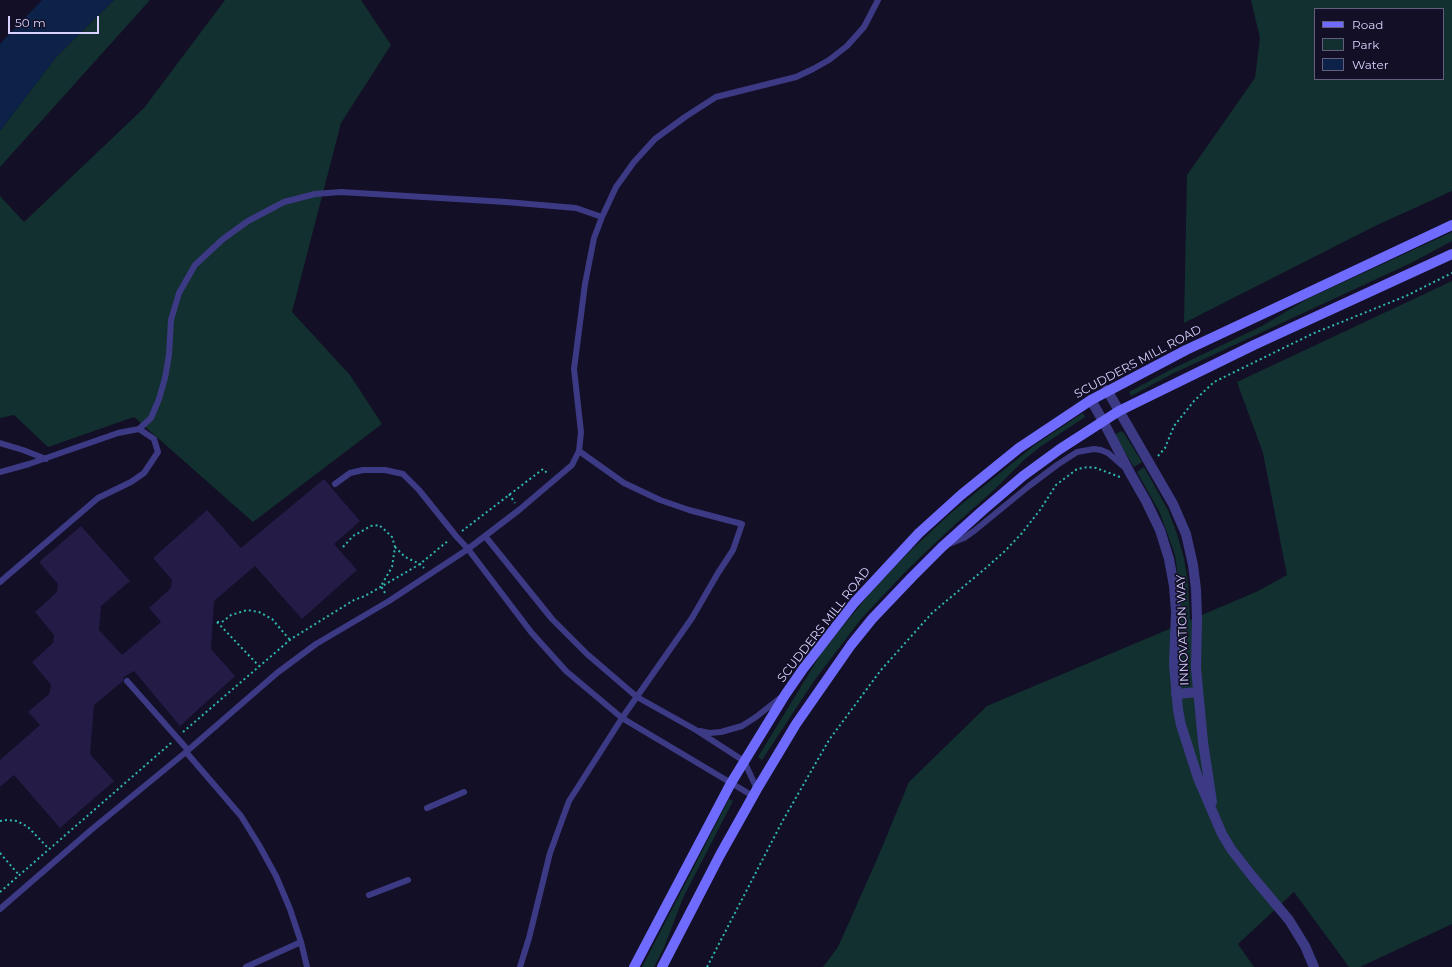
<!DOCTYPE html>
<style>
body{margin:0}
#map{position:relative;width:1452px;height:967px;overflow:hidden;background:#130f26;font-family:Montserrat,sans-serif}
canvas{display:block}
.legend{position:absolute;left:1314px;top:8px;width:130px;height:72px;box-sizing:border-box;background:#130f26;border:1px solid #625e7d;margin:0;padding:5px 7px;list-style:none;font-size:12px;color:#d9d4ff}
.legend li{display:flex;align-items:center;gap:8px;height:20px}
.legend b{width:20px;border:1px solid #625e7d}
.scale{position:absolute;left:8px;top:16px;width:91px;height:18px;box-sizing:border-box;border:2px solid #d9d4ff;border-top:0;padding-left:5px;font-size:12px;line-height:14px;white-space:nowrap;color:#d9d4ff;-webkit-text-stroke:3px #130f26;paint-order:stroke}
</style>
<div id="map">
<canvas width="1452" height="967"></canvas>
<ul class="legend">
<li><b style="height:5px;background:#6f6bff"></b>Road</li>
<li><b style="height:11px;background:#12302f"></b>Park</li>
<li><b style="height:11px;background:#0c2248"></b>Water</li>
</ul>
<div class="scale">50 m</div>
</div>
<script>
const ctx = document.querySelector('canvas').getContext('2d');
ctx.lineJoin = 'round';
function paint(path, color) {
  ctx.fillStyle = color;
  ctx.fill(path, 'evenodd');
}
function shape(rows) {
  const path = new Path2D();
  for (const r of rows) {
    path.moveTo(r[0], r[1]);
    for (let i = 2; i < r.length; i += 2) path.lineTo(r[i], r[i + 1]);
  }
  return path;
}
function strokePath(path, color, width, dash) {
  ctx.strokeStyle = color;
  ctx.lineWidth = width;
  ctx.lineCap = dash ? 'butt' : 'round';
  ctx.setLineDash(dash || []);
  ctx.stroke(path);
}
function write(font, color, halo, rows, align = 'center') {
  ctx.font = font + ' Montserrat,sans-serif';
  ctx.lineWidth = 3.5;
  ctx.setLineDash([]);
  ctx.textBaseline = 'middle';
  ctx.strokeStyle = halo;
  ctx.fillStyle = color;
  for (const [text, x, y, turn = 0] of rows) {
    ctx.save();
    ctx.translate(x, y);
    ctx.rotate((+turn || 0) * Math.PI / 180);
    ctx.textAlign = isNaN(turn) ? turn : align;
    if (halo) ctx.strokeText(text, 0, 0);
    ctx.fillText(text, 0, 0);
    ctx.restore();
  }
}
const green = shape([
 [114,0,150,0,0,167,0,131,57,56],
 [225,0,361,0,391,45,341,123,292,312,350,375,382,424,253,522,134,417,48,447,14,415,0,418,0,196,24,222,144,108],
 [1251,0,1452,0,1452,191,1375,226,1184,323,1187,175,1255,78,1260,38],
 [1315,9,1443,9,1443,79,1315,79],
 [1452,232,1452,241,1413,262,1174,373,1131,396,1129,392,1170,370,1262,326,1307,299],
 [1452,281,1452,924,1360,967,1349,967,1294,892,1238,944,1254,967,823,967,838,947,878,857,909,782,987,706,1181,624,1181,598,1175,555,1160,513,1137,472,1144,467,1168,510,1177,534,1184,558,1188,582,1190,620,1258,591,1287,575,1263,453,1237,382],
 [1083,413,1085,417,1040,447,1024,460,994,490,950,529,907,570,861,619,814,681,762,760,758,757,822,652,871,592,911,550,953,511,1036,444],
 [1121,431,1124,433,1142,462,1134,467,1116,438,1116,434],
 [729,799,733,801,683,898,663,950,654,967,642,967]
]);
const water = shape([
 [42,0,114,0,57,56,0,131,0,44]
]);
const building = shape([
 [324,479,360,521,334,544,357,570,302,619,255,566,214,601,211,649,235,676,180,726,134,671,124,677,123,681,94,705,90,754,114,781,60,828,14,775,0,787,0,760,40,725,28,712,49,694,51,685,32,662,53,643,54,635,35,612,57,592,58,584,39,562,81,526,130,581,101,606,99,630,122,655,161,622,149,608,171,588,172,580,153,558,207,510,241,548]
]);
const path = shape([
 [1158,456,1165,448,1174,426,1194,401,1214,382,1312,334,1406,296,1452,273],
 [509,494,515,503],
 [462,531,543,469,548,474],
 [343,547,353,536,371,526,379,525,387,532,392,537,395,547,392,567,381,586,385,593],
 [395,547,405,557,420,564,424,568],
 [217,622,222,622,231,615,247,610,259,612,272,619,290,640],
 [217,622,259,666],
 [183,732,291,639,354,600,365,596,420,564,449,540],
 [0,821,7,820,17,821,28,827,49,849],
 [0,853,19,875],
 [0,892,171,743],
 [707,967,782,822,829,740,881,670,932,613,987,567,1005,551,1022,533,1040,510,1056,485,1077,469,1088,467,1096,468,1120,477]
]);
const lane = shape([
 [0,443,23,450,46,459],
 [0,472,29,464,118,433,139,429,151,418,159,399,165,378,169,355,171,320,179,293,195,265,223,239,248,221,284,202,315,194,341,192,506,202,576,208,602,217],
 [335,484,350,473,363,470,385,470,403,474,419,490,456,536,468,549,531,632,566,671,622,718,753,796],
 [485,536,552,619,587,654,637,697,696,730,744,761,757,789],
 [949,544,964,538,974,531,1029,486,1057,465,1077,452,1094,449,1101,450,1108,453,1123,466],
 [0,582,98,498,131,482,144,473,158,452,154,439,139,429],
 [127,681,188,750],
 [700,731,709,733,721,732,742,726,756,717,780,698],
 [186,752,241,816,259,845,276,876,290,909,301,942,307,967],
 [427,808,464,792],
 [369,895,408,880],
 [0,909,91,830,186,752,277,673,316,644,389,601,468,549,519,510,572,465,579,451,581,432,574,369,585,284,594,238,602,217,616,187,634,162,655,139,685,117,716,97,796,77,813,69,829,60,847,46,864,27,878,0],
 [246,967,301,942],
 [520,967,529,938,550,853,569,801,622,718,692,618,718,573,733,550,742,524,689,510,660,500,624,483,579,451]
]);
const street = shape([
 [1107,390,1173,504,1186,534,1193,565,1196,589,1197,619,1196,668,1203,742,1212,802],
 [1091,400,1103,421,1130,473,1146,501,1160,530,1169,559,1174,586,1176,612,1174,664,1178,710,1181,725,1198,778,1222,834,1231,849,1252,876,1289,920,1305,946,1314,967],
 [1176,694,1198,692]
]);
const secondary = shape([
 [634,967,731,783,785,695,803,669,854,603,919,533,961,495,1019,448,1091,400,1186,350,1452,225],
 [662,967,720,855,757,789,796,724,851,645,872,619,912,577,942,547,982,511,1023,476,1060,449,1119,411,1254,345,1452,254]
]);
const streetNames = [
 ["SCUDDERS MILL ROAD",1138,362,-28],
 ["SCUDDERS MILL ROAD",824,625,-52],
 ["INNOVATION WAY",1183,630,-92]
];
paint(green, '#12302f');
paint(water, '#0c2248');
paint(building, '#241b47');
strokePath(path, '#2fb8b0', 2, [2, 3]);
strokePath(lane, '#3d3a85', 6);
strokePath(street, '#3d3a85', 10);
strokePath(secondary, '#6f6bff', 10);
write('12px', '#d9d4ff', '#130f26', streetNames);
</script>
